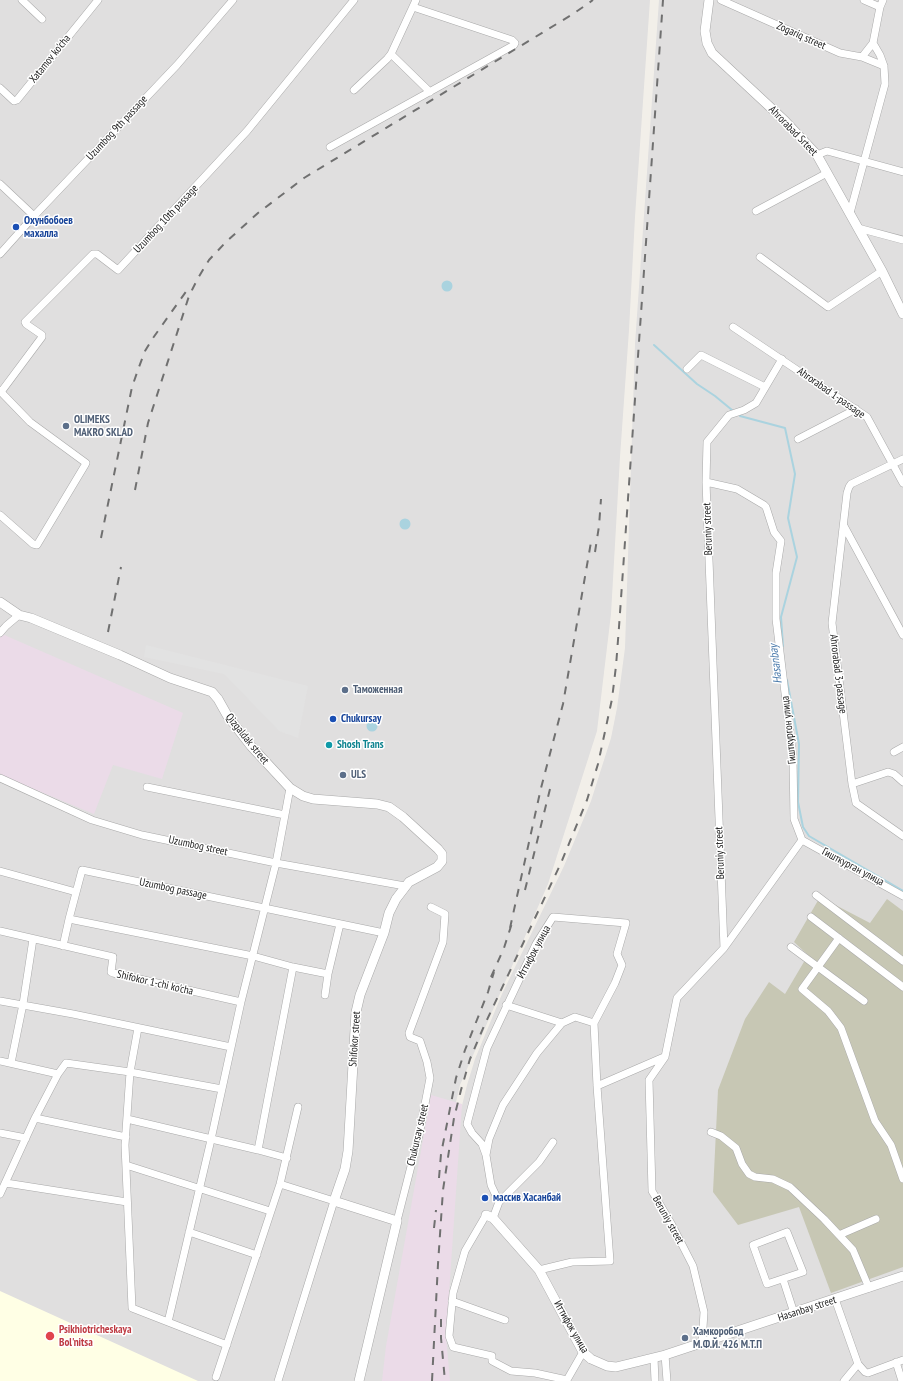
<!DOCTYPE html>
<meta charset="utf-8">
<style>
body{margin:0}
canvas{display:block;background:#f2efe9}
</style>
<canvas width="903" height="1381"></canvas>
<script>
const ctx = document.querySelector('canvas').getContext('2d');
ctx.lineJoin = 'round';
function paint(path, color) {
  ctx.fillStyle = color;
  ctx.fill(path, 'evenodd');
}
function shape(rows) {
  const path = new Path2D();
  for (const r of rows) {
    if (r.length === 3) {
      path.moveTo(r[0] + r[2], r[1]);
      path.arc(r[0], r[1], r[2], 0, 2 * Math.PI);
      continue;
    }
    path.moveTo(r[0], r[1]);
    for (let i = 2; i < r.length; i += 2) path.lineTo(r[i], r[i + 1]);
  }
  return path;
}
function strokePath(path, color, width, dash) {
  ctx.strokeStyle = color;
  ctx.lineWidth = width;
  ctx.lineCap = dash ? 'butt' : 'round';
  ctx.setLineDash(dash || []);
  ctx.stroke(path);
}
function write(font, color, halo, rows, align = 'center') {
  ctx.font = font + ' "PT Sans Narrow",sans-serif';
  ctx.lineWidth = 3;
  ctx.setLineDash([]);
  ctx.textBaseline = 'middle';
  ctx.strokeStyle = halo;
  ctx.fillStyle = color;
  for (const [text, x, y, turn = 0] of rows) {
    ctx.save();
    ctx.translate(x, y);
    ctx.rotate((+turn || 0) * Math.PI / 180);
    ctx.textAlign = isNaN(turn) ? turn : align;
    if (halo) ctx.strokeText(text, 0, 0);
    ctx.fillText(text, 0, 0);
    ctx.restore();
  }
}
const residential = shape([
 [0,0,650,0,635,217,629,330,620,457,611,614,597,731,548,884,460,1085,442,1162,444,1381,0,1381],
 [659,0,903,0,903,1381,446,1381,444,1365,459,1118,467,1085,475,1059,502,994,564,866,591,801,611,738,617,708,625,648,635,344]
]);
const industrial = shape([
 [2,634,183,713,162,779,113,765,94,814,0,775,0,637],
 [431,1095,462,1104,446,1337,450,1381,382,1381,386,1346]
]);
const education = shape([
 [0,1291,198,1381,0,1381]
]);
const construction = shape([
 [820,897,870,923,887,899,903,911,903,1267,831,1293,799,1207,738,1225,713,1192,718,1090,745,1019,769,982,785,994,808,955,794,942]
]);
const parking = shape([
 [146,645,308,686,298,738,279,731,224,674,144,657]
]);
const water = shape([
 [447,286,5.5],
 [405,524,5.5],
 [372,726,5.5]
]);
const stream = shape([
 [654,345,697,384,715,396,732,410],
 [740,416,785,428,795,474,788,518,797,557,781,617,783,646],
 [787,680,799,744,798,802,803,827,809,836,903,891]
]);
const minor = shape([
 [22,0,42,19],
 [721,0,840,53,862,57,884,66],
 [864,0,880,7],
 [391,54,430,92],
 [862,57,873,43],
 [0,88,14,101,17,100,98,0],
 [354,90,387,59,391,54,416,0],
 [330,147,514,45,515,43,512,40,413,7],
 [817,155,827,151,903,172],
 [0,184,34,216],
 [756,211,827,173],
 [850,213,885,84,884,66,880,55,873,43,880,7,883,0],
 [858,228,903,240],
 [0,254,34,216,177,65,233,0],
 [760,257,828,307,882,271],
 [733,327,867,417,903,483],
 [687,369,701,355,765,387],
 [0,391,30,422,86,463,85,465,37,545,33,544,0,515],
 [1,392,42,337,42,335,26,324,25,322,93,254,97,254,118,270,247,131,354,0],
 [798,439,856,409],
 [903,459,851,484,849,487,847,493,832,623,852,784,856,803,903,836],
 [706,482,737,489,764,505,766,507,774,532,781,541,776,573,776,619,793,759,794,819,802,840],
 [844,526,903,635],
 [0,633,6,626,19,615],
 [894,752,903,747],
 [0,778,92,820,142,835,276,863,405,886],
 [852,784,888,772,894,774,903,782],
 [147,787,285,815],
 [802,840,903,896],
 [0,871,76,892],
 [816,895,903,961],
 [811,917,903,987],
 [69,919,253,956,293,967,328,974],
 [0,931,113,957,111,972,113,973,241,1002],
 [839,938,802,989,828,1011,841,1028,875,1121,891,1145,903,1179],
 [63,946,69,919,82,870,384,933],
 [791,947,864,1001],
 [724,948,802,840],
 [325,995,328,974,340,924],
 [0,1001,73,1014,231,1047],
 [506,1005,562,1023],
 [138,1028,130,1072,125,1145,132,1308,227,1345],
 [0,1061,58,1074],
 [11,1063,23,1004,33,939],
 [597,1086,664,1057],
 [35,1118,126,1137],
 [127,1119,258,1150],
 [711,1132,721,1136,736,1148,742,1164,749,1174,755,1177,773,1179,790,1187,824,1219,853,1250,869,1288],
 [0,1133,26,1138],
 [486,1155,482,1144,472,1133,467,1124,487,1048,536,944,553,917,626,923,617,954,622,965,615,983,594,1023,597,1086,610,1261,572,1262,539,1270],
 [287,1158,258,1150,293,967],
 [126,1165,270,1211],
 [6,1183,127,1202],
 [0,1194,35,1118,58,1074,66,1063,130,1072,222,1089],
 [499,1202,539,1162,553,1142],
 [486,1215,465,1251,453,1293,449,1336,453,1347,492,1356,492,1361,511,1371,535,1373,567,1380,583,1352],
 [493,1218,499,1202,491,1185,486,1155,489,1139,503,1105,537,1053,562,1023,575,1017,594,1023],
 [397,1221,419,1135,430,1078,427,1062,420,1041,410,1037,409,1033,443,942,445,914,431,907],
 [189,1232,257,1255],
 [787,1232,803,1272,767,1284,753,1245,787,1232],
 [839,1235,876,1219],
 [783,1279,794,1313],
 [835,1299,858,1364,865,1372,868,1373,903,1360],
 [452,1301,505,1320],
 [168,1322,210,1144,241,1002,276,863,290,788],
 [702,1343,704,1312,693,1266,672,1225,652,1191,649,1080,665,1057,677,998,724,948,706,482,707,442,729,415,744,410,756,403,782,359],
 [665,1355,667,1381],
 [654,1358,655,1381],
 [896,1362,902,1381],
 [216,1377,280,1184,298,1107],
 [278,1381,334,1201,280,1184],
 [844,1381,858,1364]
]);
const tertiary = shape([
 [709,0,705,31,707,43,712,53,785,121,817,155,882,271,903,314],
 [0,602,19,615,31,618,120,655,170,678,212,692,218,699,227,715,251,746,290,788,303,796,313,799,377,804,389,807,403,817,438,849,442,854,442,861,437,867,409,882,396,899,389,913,384,933,360,995,356,1012,348,1151,345,1169,334,1201,397,1221,359,1381],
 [486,1215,493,1218,539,1270,583,1352,591,1359,607,1366,616,1367,665,1355,903,1276]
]);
const rail = shape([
 [135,490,148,423,189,296,198,278,209,260,226,242,258,213,304,178,573,14,593,0],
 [101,538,132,387,139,367,145,351,153,338,190,286],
 [595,552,599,526,601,499],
 [108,632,121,567],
 [525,890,551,785],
 [510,928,541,788,563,704,591,542],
 [491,977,504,948,512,923],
 [439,1178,441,1154,456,1078,465,1050,488,992,494,972],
 [434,1228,436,1210],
 [441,1319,441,1338,445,1381],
 [432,1381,438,1264,443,1190,454,1118,461,1090,470,1059,484,1026,561,863,587,800,598,764,612,699,616,666,619,627,663,0]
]);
const markers = [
 [16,227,4,"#1a4fb4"],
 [66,426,4,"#5c6f8a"],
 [345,690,4,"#5c6f8a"],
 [333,719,4,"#1a4fb4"],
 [329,745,4,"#0f9aa8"],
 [343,775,4,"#5c6f8a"],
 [485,1198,4,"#1a4fb4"],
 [50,1336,5,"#e0444e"],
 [685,1338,4,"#5c6f8a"]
];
const streetNames = [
 ["Zogariq street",801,36,24],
 ["Xatamov ko'cha",50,59,-51],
 ["Uzumbog 9th passage",117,128,-47],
 ["Ahrorabad Srteet",793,131,46],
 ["Uzumbog 10th passage",166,219,-47],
 ["Ahrorabad 1-passage",831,393,35],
 ["Beruniy street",708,529,-92],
 ["Ahrorabad 3-passage",838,674,83],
 ["Гишткургон улица",789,730,-96],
 ["Qizgaldak street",247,739,51],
 ["Uzumbog street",198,846,12],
 ["Beruniy street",720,853,-92],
 ["Гишткурган улица",853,867,28],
 ["Uzumbog passage",173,889,12],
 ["Иттифок улица",534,952,-62],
 ["Shifokor 1-chi ko'cha",155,983,13],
 ["Shifokor street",355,1039,-86],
 ["Chukursay street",418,1135,-77],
 ["Beruniy street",668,1220,61],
 ["Hasanbay street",807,1309,-18],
 ["Иттифок улица",571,1327,60]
];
const transitNames = [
 ["Охунбобоев",24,221],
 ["махалла",24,234],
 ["Chukursay",341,719],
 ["массив Хасанбай",493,1198]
];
const serviceNames = [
 ["OLIMEKS",74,420],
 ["MAKRO SKLAD",74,433],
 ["Таможенная",353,690],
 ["ULS",351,775],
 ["Хамкоробод",693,1332],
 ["М.Ф.Й. 426 М.Т.П",693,1345]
];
const cultureNames = [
 ["Shosh Trans",337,745]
];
const healthNames = [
 ["Psikhiotricheskaya",59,1330],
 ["Bol'nitsa",59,1343]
];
const waterNames = [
 ["Hasanbay",776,664,-97]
];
paint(residential, '#e0dfdf');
paint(industrial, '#ebdbe8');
paint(education, '#ffffe5');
paint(construction, '#c7c7b4');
paint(parking, '#e2e2e2');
paint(water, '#aad3df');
strokePath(stream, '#aad3df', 2);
strokePath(minor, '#a9a9a9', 8);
strokePath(tertiary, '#a9a9a9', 10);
strokePath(minor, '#fff', 7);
strokePath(tertiary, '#fff', 9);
strokePath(rail, '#707070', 2, [8, 8]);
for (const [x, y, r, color] of markers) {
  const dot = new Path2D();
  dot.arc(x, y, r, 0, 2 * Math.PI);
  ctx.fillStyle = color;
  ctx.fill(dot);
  strokePath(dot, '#fff', 1.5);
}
write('11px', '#222', '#fff', streetNames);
write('bold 11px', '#164399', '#fff', transitNames, 'left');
write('bold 11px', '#4e5e75', '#fff', serviceNames, 'left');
write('bold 11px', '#0d838f', '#fff', cultureNames, 'left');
write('bold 11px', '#be3a42', '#fff', healthNames, 'left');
write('italic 12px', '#4a7aab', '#fff', waterNames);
</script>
